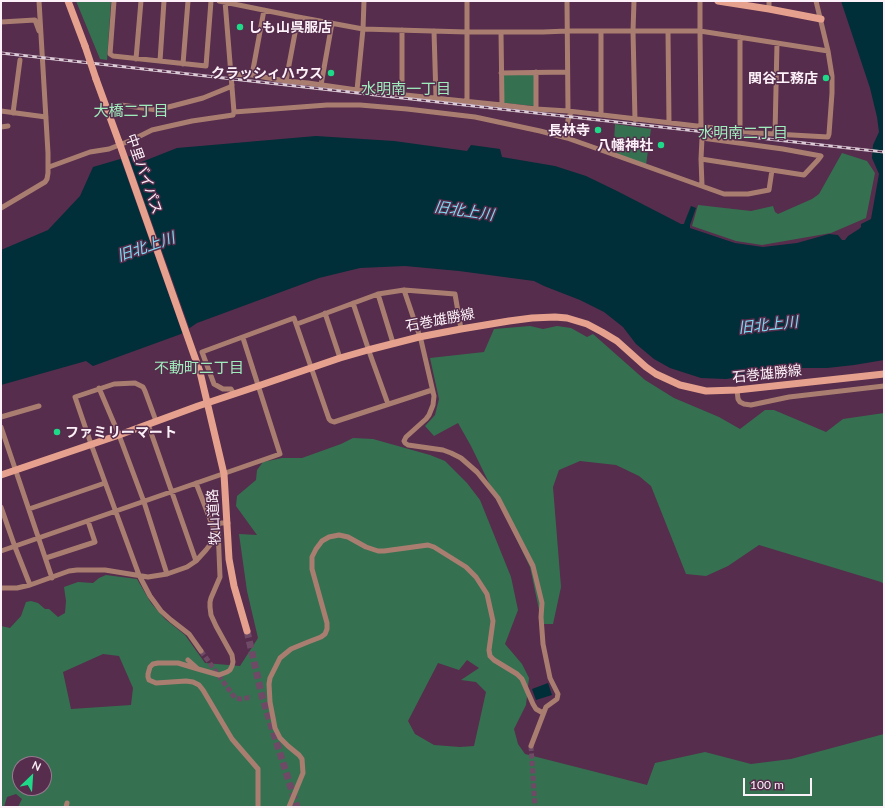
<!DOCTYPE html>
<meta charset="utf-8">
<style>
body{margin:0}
#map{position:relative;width:885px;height:808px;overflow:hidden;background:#562d4c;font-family:Lato,sans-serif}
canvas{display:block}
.frame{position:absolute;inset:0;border:2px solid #fcf1f8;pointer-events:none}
.north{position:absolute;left:12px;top:756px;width:40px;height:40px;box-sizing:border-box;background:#562d4c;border:1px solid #987b91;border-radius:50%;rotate:25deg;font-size:11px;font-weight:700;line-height:16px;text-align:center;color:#fcf1f8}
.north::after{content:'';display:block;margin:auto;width:14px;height:18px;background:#1dd988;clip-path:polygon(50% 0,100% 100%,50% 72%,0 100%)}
.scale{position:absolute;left:743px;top:778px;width:69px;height:18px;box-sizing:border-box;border:2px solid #fcf1f8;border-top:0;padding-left:5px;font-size:12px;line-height:14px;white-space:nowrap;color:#fcf1f8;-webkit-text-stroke:3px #562d4c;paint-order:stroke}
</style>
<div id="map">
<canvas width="885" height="808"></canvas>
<div class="frame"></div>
<div class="north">N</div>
<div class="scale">100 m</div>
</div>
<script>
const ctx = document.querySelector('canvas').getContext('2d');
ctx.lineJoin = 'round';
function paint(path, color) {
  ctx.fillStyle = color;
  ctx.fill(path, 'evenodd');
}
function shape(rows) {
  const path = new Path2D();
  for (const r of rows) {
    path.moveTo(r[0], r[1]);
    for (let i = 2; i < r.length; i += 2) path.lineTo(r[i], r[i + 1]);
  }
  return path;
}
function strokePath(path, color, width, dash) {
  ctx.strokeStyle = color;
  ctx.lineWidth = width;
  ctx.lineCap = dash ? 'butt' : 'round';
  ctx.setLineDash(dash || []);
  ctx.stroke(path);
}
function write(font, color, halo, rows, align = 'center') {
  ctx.font = font + ' Lato,"Noto Sans JP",sans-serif';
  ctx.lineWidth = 3;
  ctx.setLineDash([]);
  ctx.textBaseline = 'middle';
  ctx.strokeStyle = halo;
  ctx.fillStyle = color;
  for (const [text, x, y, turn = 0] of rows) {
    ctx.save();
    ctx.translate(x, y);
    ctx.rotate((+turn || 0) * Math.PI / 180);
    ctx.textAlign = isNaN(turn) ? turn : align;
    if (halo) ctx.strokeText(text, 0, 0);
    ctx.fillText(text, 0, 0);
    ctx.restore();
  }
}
const green = shape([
 [76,1,111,1,107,60,100,59],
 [504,74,534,74,534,106,504,103],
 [615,124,651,129,646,165,616,153,618,143,614,142],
 [842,153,867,161,875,173,866,218,831,233,762,245,736,241,692,226,698,205,751,211,773,206,775,212,778,214,812,199,819,194],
 [530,326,543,329,557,326,571,328,587,337,593,334,645,380,674,398,719,417,740,429,765,410,774,410,826,432,843,419,884,413,884,584,881,582,759,545,728,566,706,576,686,574,651,486,639,476,616,465,580,461,559,470,553,487,561,587,553,624,542,624,530,567,471,446,458,423,434,436,425,426,435,415,439,399,430,358,484,352,494,329],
 [353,438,373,439,430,455,445,461,467,483,480,500,511,577,518,610,505,644,522,664,529,678,526,705,514,729,518,744,525,754,647,785,655,763,705,752,751,764,791,759,884,734,884,807,18,807,22,799,16,794,7,797,4,807,1,807,1,626,10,628,21,616,26,602,31,601,38,603,45,609,49,609,58,617,65,613,66,601,64,587,78,582,93,583,99,578,106,575,137,579,151,603,165,619,185,635,205,663,240,666,258,638,247,591,239,534,257,535,236,506,237,496,256,480,257,470,263,462,282,458,302,458,341,444],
 [103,654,119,656,133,688,131,705,71,709,63,672],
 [467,660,479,668,461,680,476,682,486,692,474,746,460,747,434,745,415,734,408,721,438,663,459,670],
 [20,764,44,764,44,788,20,788]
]);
const water = shape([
 [841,1,884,1,884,360,854,365,827,368,781,368,761,374,726,379,701,378,670,368,654,359,636,344,623,327,604,312,580,300,544,286,534,281,459,271,405,266,360,268,319,278,197,323,181,334,93,366,86,361,1,385,1,250,48,230,80,196,93,167,134,155,139,163,177,148,316,136,394,141,467,151,471,145,500,149,502,157,555,166,586,176,617,191,681,224,684,224,685,221,691,206,696,208,690,225,690,228,735,243,763,247,797,243,829,234,838,235,842,240,845,240,848,236,859,229,861,227,861,224,871,219,879,174,872,158,873,145,879,132,877,117,870,88],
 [548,683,552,695,536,700,532,689]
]);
const pier = shape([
 [128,155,190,330,183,335,120,157]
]);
const streetTunnel = shape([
 [201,651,235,698,241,699,252,697],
 [531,746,535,807]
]);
const secondaryTunnel = shape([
 [247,631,262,696,297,807]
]);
const street = shape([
 [114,1,110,54,113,56,206,66,211,1],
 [219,1,298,17,363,29,467,32,543,32,567,31,700,31,828,51],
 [225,1,234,112],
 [567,1,568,111],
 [634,1,633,31,635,120],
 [700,1,700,31,701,126],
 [769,1,769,9],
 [1,22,35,20,39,31],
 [402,30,402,95],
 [434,31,436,98],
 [668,31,669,123],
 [501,32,502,105],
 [136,59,141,1],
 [160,61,164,1],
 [183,64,188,1],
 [536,72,536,109],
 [501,73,567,72],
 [231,74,252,75,286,81,308,83,357,90,502,105,536,109,568,111,757,133,828,137,829,134,832,93,832,76,828,51,816,1],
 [252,75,264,10],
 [286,81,298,17],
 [321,85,332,23],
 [357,90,363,29,364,1],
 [467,101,467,1],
 [121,105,157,110,203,98,230,87,232,85],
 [1,111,46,117],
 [13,113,20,60],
 [601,115,601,31],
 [1,127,8,126],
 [740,130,740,37],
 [775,134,777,43],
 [567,138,568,120,571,112],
 [701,159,804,175,818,160,821,156,783,149,702,138,701,159,702,186],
 [49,167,90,152,109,149,132,140,152,130,192,121,233,115,234,112,327,105,360,105,407,109,475,117,540,131,567,138,601,150,724,194,748,194,769,190,772,170],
 [1,208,45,182,47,179,48,173,48,153,39,1],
 [404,290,421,340,434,396,433,405,429,415,426,419,406,437,404,441,405,443,408,445,443,450,451,453,461,458,477,472,498,498,533,566,542,603,541,617,543,644,550,678,558,694,557,699,546,707,531,746],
 [378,294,393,343],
 [353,303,370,354,388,404],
 [325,313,340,358],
 [297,324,378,294,404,290,455,294,461,329],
 [99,388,119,435,144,502,167,574],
 [737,390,738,399,740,402,744,404,751,405,789,397,884,386],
 [234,394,231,389,223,389,214,384,202,352,294,318,329,419,331,421,334,422,432,390],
 [1,417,39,406],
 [156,421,145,391,143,387,135,383,114,384,75,397,91,444,139,575,150,596,161,611,171,620,189,634,201,651],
 [148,424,196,561],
 [1,427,52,578],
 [1,507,15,547,30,585],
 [29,509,105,483],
 [1,551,280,454,243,338],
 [46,558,95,542,88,521],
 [1,588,17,588,30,585,69,571,77,570,105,570,148,577,167,574,187,567,196,561,206,550,213,541,215,532,196,483],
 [188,660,198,669,219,675,227,672,230,670,232,666,233,662,232,655,216,626,211,615,210,607,210,602,211,598,220,577,218,528,218,525,221,523,228,523],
 [198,669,178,663,158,663,153,664,150,667,148,674,148,677,149,680,156,683,186,681,193,682,199,685,203,690,232,739,258,769,258,807],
 [66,807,67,803],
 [289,807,303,773,302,759,299,755,288,746,280,738,275,728,270,702,269,684,270,678,280,658,291,649,308,642,321,637,325,634,327,629,327,623,312,569,312,557,316,549,322,541,329,537,339,535,348,537,366,547,378,551,384,551,428,545,434,547,466,567,476,577,487,594,493,621,489,650,490,656,494,660,517,674,522,679,533,704,536,709,543,713]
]);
const secondary = shape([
 [68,1,85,46],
 [718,1,769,9,821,19],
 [96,79,119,142],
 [200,372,224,474,229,559,234,586,247,631],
 [1,475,119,435,198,406,258,386,340,358,368,350,419,337,461,329,509,321,532,318,555,317,567,318,587,324,602,332,617,341,646,367,656,374,680,385,706,391,737,390,884,374]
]);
const rail = shape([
 [1,53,884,152]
]);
const secondaryBridge = shape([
 [85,46,96,79],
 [119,142,200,372]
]);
const markers = [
 [240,27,4,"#1dd988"],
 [331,73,4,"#1dd988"],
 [826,78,4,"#1dd988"],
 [598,130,4,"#1dd988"],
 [661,145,4,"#1dd988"],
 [57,432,4,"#1dd988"]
];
const poiNames = [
 ["しも山呉服店",248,27,"left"],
 ["クラッシィハウス",323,73],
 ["関谷工務店",818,78],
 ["長林寺",590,130],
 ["八幡神社",653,145],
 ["ファミリーマート",65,432,"left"]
];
const streetNames = [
 ["中里バイパス",144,174,71],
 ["石巻雄勝線",440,320,-11],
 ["石巻雄勝線",767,374,-6],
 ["牧山道路",214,517,-93]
];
const neighbourhoodNames = [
 ["水明南一丁目",406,89],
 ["大橋二丁目",131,111],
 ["水明南二丁目",743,133],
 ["不動町二丁目",199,368]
];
const waterNames = [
 ["旧北上川",464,211,8],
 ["旧北上川",146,247,-19],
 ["旧北上川",768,325,-6]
];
paint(green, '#357150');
paint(water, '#002e39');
paint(pier, '#562d4c');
strokePath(streetTunnel, '#6f4a66', 5, [5, 2.5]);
strokePath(secondaryTunnel, '#6f4a66', 7, [7, 3.5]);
strokePath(street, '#a97e71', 5);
strokePath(secondary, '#e5a18d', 7);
strokePath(rail, '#dcccd7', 3);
strokePath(rail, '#562d4c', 1.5, [4.5]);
strokePath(secondaryBridge, '#e5a18d', 7);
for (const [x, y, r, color] of markers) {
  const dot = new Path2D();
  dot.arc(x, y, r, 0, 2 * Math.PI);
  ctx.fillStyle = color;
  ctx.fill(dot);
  strokePath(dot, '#562d4c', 1.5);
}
write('bold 14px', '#fcf1f8', '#562d4c', poiNames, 'right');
write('14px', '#fcf1f8', '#562d4c', streetNames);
write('15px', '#9fecbd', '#562d4c', neighbourhoodNames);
write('italic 15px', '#7ddaf2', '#562d4c', waterNames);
</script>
